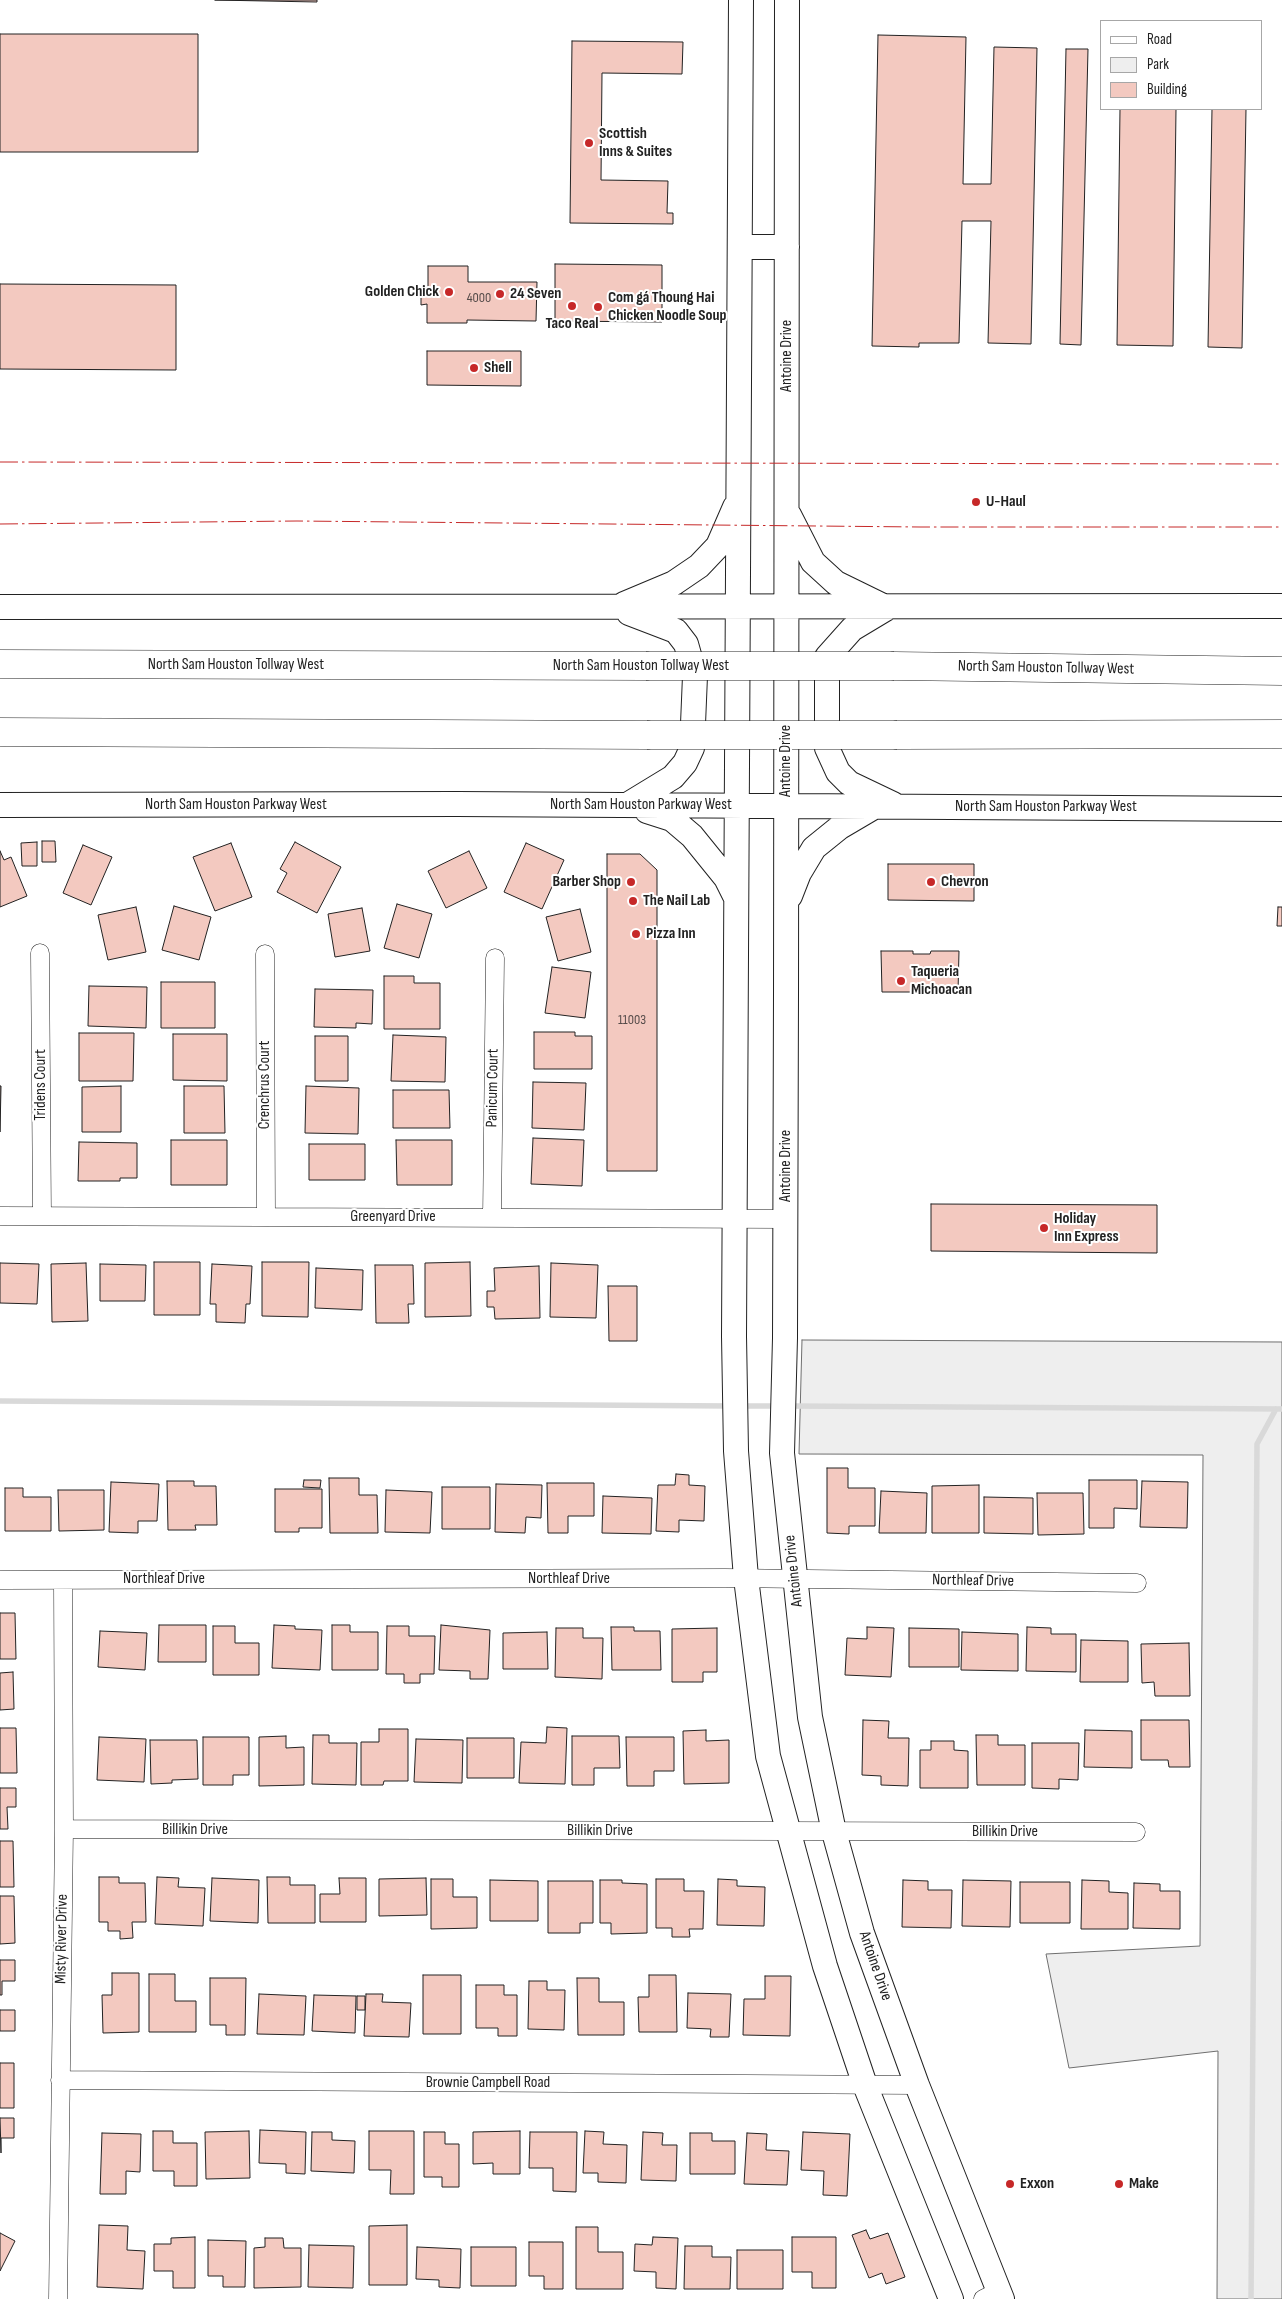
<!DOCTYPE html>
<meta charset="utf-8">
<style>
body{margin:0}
#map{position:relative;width:1282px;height:2299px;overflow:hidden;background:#fff;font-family:"Sofia Sans Condensed",sans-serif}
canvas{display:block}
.legend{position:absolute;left:1100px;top:20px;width:162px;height:90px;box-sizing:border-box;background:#fff;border:1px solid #a7a7a7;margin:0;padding:6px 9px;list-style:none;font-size:15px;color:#222}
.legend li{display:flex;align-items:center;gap:10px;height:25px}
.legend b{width:25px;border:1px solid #a7a7a7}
</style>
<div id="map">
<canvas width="1282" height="2299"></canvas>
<ul class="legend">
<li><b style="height:6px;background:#fff"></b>Road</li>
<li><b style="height:14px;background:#eee"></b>Park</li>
<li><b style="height:14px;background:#f3c9c0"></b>Building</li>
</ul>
</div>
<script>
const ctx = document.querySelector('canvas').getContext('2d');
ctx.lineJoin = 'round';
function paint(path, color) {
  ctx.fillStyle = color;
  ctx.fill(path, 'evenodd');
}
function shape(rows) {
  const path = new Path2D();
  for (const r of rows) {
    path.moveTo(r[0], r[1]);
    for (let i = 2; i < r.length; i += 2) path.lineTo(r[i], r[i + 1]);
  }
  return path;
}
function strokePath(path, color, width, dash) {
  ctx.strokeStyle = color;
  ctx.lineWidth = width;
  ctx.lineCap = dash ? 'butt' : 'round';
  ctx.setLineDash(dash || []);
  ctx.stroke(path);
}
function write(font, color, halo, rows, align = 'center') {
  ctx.font = font + ' "Sofia Sans Condensed",sans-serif';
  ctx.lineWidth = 4;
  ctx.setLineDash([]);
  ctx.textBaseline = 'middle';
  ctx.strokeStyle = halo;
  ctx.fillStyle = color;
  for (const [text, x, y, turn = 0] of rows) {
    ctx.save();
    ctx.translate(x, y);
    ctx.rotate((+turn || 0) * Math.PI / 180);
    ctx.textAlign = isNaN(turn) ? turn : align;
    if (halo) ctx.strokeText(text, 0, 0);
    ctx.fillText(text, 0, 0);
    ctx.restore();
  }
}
const green = shape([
 [802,1340,1282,1342,1282,2299,1217,2299,1218,2051,1069,2068,1046,1954,1200,1946,1203,1455,799,1454,802,1340]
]);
const stream = shape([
 [0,1401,730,1406],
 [740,1406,778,1406],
 [790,1406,1282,1409],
 [1251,2299,1257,1444,1276,1409]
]);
const building = shape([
 [215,0,317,0,317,2,215,0],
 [0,34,198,34,198,152,0,152,0,34],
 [878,35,966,37,963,184,991,184,994,47,1037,48,1031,344,988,343,991,221,962,221,959,343,919,343,919,347,872,346,878,35],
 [572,41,683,42,682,74,602,73,601,180,668,181,667,213,673,213,673,224,570,223,572,41],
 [1066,49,1088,49,1081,345,1060,344,1066,49],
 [1120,109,1176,109,1173,346,1117,345,1120,109],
 [1212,109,1246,109,1242,348,1208,347,1212,109],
 [555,264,662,265,662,322,555,321,555,264],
 [428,266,468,266,468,282,537,282,536,321,467,320,467,323,427,323,427,304,421,305,421,292,428,292,428,266],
 [0,284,176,285,176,370,0,369,0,284],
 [427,351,521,351,521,386,427,385,427,351],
 [42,841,55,841,56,862,42,862,42,841],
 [37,842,37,866,22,866,21,843,37,842],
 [295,842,341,867,317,913,277,892,287,873,280,869,295,842],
 [231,843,252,897,215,911,193,857,231,843],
 [526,843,564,860,542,909,504,892,526,843],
 [83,845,112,857,91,905,63,893,83,845],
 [0,851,4,860,11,857,27,896,0,907,0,851],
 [469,851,487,888,446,908,428,871,469,851],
 [607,854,640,854,657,870,657,1171,607,1171,607,854],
 [888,864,974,864,974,901,888,900,888,864],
 [397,904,432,914,419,958,384,948,397,904],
 [174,906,211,917,199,960,162,950,174,906],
 [136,907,146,952,108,960,98,915,136,907],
 [1278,907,1282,907,1282,926,1277,926,1278,907],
 [362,908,370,951,335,957,328,914,362,908],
 [580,909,591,952,558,961,546,917,580,909],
 [881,951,913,951,913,954,930,954,931,951,959,951,958,992,882,992,881,951],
 [552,967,591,972,585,1018,545,1013,552,967],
 [384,976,414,976,414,983,440,983,440,1029,384,1029,384,976],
 [161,982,215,982,215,1028,161,1028,161,982],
 [89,986,147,987,146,1028,88,1026,89,986],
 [315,989,373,990,372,1024,356,1023,356,1028,314,1027,315,989],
 [534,1032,575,1032,575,1036,592,1036,592,1069,534,1069,534,1032],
 [79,1033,134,1033,133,1081,79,1081,79,1033],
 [173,1034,227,1034,227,1081,173,1080,173,1034],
 [393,1035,446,1037,445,1082,391,1081,393,1035],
 [315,1036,348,1036,348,1081,315,1081,315,1036],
 [533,1082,586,1083,584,1130,532,1128,533,1082],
 [0,1086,1,1086,0,1132,0,1086],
 [121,1086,121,1132,82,1132,82,1087,121,1086],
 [184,1086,224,1086,225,1133,184,1133,184,1086],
 [306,1086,359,1088,358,1134,305,1133,306,1086],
 [393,1090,449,1090,450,1128,393,1128,393,1090],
 [533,1138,584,1140,582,1186,531,1184,533,1138],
 [171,1140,227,1140,227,1185,171,1185,171,1140],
 [396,1140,452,1140,452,1185,397,1185,396,1140],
 [79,1142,137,1143,137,1178,120,1178,120,1181,78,1181,79,1142],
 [309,1144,365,1144,365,1180,309,1180,309,1144],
 [931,1204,1157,1205,1157,1253,931,1251,931,1204],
 [154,1262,200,1262,200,1315,154,1315,154,1262],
 [262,1262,309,1262,308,1317,262,1316,262,1262],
 [470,1262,471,1316,425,1317,425,1263,470,1262],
 [0,1263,39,1264,37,1304,0,1303,0,1263],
 [86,1263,88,1321,52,1322,51,1264,86,1263],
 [551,1263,598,1265,596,1318,550,1317,551,1263],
 [100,1264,146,1265,145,1301,100,1301,100,1264],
 [212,1264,252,1266,250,1304,246,1304,245,1323,216,1322,216,1304,210,1304,212,1264],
 [375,1265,413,1265,414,1304,408,1304,409,1323,376,1323,375,1265],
 [539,1266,540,1318,495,1319,494,1307,487,1307,487,1291,495,1291,494,1268,539,1266],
 [316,1268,363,1270,362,1310,315,1308,316,1268],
 [608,1286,637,1286,637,1341,609,1341,608,1286],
 [827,1468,848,1468,848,1488,875,1488,875,1526,849,1526,849,1534,827,1533,827,1468],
 [676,1474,689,1475,689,1485,705,1486,704,1521,679,1520,679,1532,656,1531,658,1485,675,1485,676,1474],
 [329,1478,359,1478,359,1495,377,1495,378,1533,330,1533,329,1478],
 [304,1480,321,1480,320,1488,303,1487,304,1480],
 [1089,1480,1137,1480,1137,1509,1114,1508,1114,1528,1089,1528,1089,1480],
 [167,1481,194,1481,194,1486,216,1486,217,1525,195,1525,196,1530,168,1530,167,1481],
 [1142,1481,1188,1482,1187,1528,1140,1527,1142,1481],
 [111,1482,159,1484,157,1521,138,1521,138,1533,109,1532,111,1482],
 [547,1483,594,1483,594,1516,568,1516,568,1533,548,1533,547,1483],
 [496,1484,542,1485,541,1518,526,1517,525,1533,495,1532,496,1484],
 [979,1485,979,1533,932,1533,932,1486,979,1485],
 [442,1487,490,1487,490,1529,442,1529,442,1487],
 [5,1488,23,1488,23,1497,51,1497,51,1531,5,1531,5,1488],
 [275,1489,322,1489,322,1528,299,1528,299,1532,275,1532,275,1489],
 [58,1490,104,1490,104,1530,59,1531,58,1490],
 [386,1490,432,1492,430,1533,385,1532,386,1490],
 [881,1491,927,1493,926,1533,879,1533,881,1491],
 [1037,1493,1083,1493,1084,1534,1038,1535,1037,1493],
 [603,1496,652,1498,651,1534,602,1533,603,1496],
 [984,1497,1033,1498,1033,1534,984,1533,984,1497],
 [0,1613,15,1613,16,1659,0,1659,0,1613],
 [159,1625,206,1625,206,1662,158,1662,159,1625],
 [274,1625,295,1626,295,1629,322,1630,320,1670,272,1668,274,1625],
 [332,1625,350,1625,350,1632,378,1632,378,1670,332,1670,332,1625],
 [441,1625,490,1630,488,1679,470,1679,470,1671,439,1670,441,1625],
 [213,1626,235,1626,235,1643,259,1643,259,1675,213,1675,213,1626],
 [387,1626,409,1626,409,1636,435,1636,434,1674,420,1674,420,1683,404,1683,404,1674,386,1674,387,1626],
 [611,1627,634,1627,634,1631,660,1631,661,1670,612,1670,611,1627],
 [867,1627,894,1628,891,1677,845,1675,847,1638,867,1639,867,1627],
 [1027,1627,1051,1628,1051,1634,1076,1634,1076,1672,1026,1671,1027,1627],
 [556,1628,583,1628,583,1638,603,1638,602,1679,555,1677,556,1628],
 [717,1628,717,1672,703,1672,703,1682,672,1682,672,1629,717,1628],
 [909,1628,959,1629,959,1667,909,1667,909,1628],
 [100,1631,147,1633,145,1670,98,1667,100,1631],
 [547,1632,548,1669,503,1669,503,1633,547,1632],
 [962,1632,1018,1634,1018,1671,961,1670,962,1632],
 [1081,1640,1128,1641,1128,1682,1080,1682,1081,1640],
 [1189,1643,1190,1696,1155,1696,1154,1682,1142,1683,1141,1644,1189,1643],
 [13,1672,14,1709,0,1710,0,1673,13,1672],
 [863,1720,889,1721,888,1738,909,1738,908,1786,881,1785,881,1776,862,1775,863,1720],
 [1141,1720,1189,1720,1190,1767,1169,1767,1168,1760,1141,1760,1141,1720],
 [547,1727,567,1728,565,1784,519,1783,521,1742,546,1743,547,1727],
 [0,1728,16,1728,17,1773,0,1773,0,1728],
 [379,1729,408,1729,408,1781,384,1781,383,1785,361,1785,361,1742,379,1742,379,1729],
 [706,1730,706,1741,729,1740,729,1783,684,1784,683,1731,706,1730],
 [1085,1730,1132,1731,1132,1768,1084,1767,1085,1730],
 [313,1735,329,1735,329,1743,357,1743,356,1785,312,1784,313,1735],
 [976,1735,998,1735,998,1745,1025,1745,1025,1785,977,1785,976,1735],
 [286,1736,286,1748,304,1747,304,1785,259,1786,259,1737,286,1736],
 [572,1736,619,1736,620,1768,594,1768,594,1785,572,1785,572,1736],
 [99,1737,146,1739,144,1782,97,1780,99,1737],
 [203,1737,249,1737,249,1775,233,1775,233,1785,203,1785,203,1737],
 [626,1737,674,1737,674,1771,654,1771,654,1786,627,1786,626,1737],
 [467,1738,514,1738,514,1778,467,1778,467,1738],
 [416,1739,463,1740,462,1783,414,1782,416,1739],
 [150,1740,197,1740,198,1779,172,1780,172,1783,151,1784,150,1740],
 [931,1741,954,1741,954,1750,968,1751,968,1788,920,1788,920,1750,931,1750,931,1741],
 [1032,1743,1079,1743,1078,1780,1059,1779,1059,1789,1032,1788,1032,1743],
 [0,1788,16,1788,16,1807,7,1807,8,1829,0,1829,0,1788],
 [0,1841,13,1841,14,1887,0,1887,0,1841],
 [99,1877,119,1877,119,1883,145,1883,146,1922,132,1922,133,1938,120,1939,120,1931,108,1931,108,1922,99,1922,99,1877],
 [157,1877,179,1878,178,1887,205,1888,203,1926,155,1924,157,1877],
 [267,1877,290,1877,290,1885,315,1885,315,1923,268,1923,267,1877],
 [212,1878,259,1880,258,1923,210,1921,212,1878],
 [339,1878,366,1878,366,1922,320,1922,320,1894,340,1894,339,1878],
 [426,1878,427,1915,379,1916,379,1879,426,1878],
 [431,1879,453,1879,453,1897,477,1897,477,1928,431,1929,431,1879],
 [656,1879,684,1879,684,1891,704,1891,703,1929,689,1929,690,1937,672,1937,672,1928,656,1928,656,1879],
 [718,1879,737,1880,737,1886,765,1887,764,1926,717,1925,718,1879],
 [490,1880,538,1881,538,1921,490,1921,490,1880],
 [600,1880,622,1880,622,1883,647,1884,647,1933,611,1934,611,1923,600,1923,600,1880],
 [903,1880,928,1881,928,1890,952,1890,951,1928,902,1927,903,1880],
 [963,1880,1011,1881,1010,1927,962,1926,963,1880],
 [1082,1880,1109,1881,1109,1892,1128,1893,1128,1929,1081,1929,1082,1880],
 [548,1881,593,1881,593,1923,580,1923,580,1933,548,1933,548,1881],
 [1020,1882,1070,1882,1070,1923,1020,1923,1020,1882],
 [1134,1883,1160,1884,1160,1891,1180,1891,1180,1929,1133,1928,1134,1883],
 [0,1896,14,1896,15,1943,0,1944,0,1896],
 [0,1960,15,1960,15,1981,2,1981,2,1995,0,1995,0,1960],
 [112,1973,139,1973,139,2032,103,2033,102,1995,112,1995,112,1973],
 [149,1974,175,1974,175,2001,196,2001,196,2032,149,2032,149,1974],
 [423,1975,461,1975,461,2034,423,2034,423,1975],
 [649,1975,676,1975,677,2032,639,2032,638,1997,649,1997,649,1975],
 [765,1976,791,1976,790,2036,743,2035,744,1999,765,1999,765,1976],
 [210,1978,246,1978,245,2035,226,2035,226,2025,210,2025,210,1978],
 [577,1978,599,1978,599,2002,624,2002,624,2035,578,2035,577,1978],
 [529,1981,547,1981,547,1990,565,1990,564,2030,528,2029,529,1981],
 [476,1985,504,1985,504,1995,517,1995,517,2036,498,2036,498,2028,476,2028,476,1985],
 [688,1993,731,1994,729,2037,710,2037,711,2029,687,2028,688,1993],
 [259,1994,306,1996,304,2035,257,2034,259,1994],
 [366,1994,383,1994,382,2002,411,2003,409,2037,364,2036,366,1994],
 [314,1995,356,1996,355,2033,312,2031,314,1995],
 [357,1996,365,1996,365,2010,357,2010,357,1996],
 [0,2010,15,2010,15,2031,0,2031,0,2010],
 [0,2063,14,2063,14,2108,0,2108,0,2063],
 [0,2118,14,2118,14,2138,1,2138,1,2153,0,2118],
 [260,2130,306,2132,305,2174,286,2173,286,2164,259,2163,260,2130],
 [153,2131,173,2131,173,2143,197,2143,197,2186,174,2186,174,2171,153,2171,153,2131],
 [249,2131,250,2178,206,2179,205,2132,249,2131],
 [369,2131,414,2131,414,2194,390,2194,391,2170,369,2170,369,2131],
 [520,2131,520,2174,493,2174,493,2163,473,2164,473,2132,520,2131],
 [585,2131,604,2132,603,2144,627,2145,626,2183,598,2182,598,2173,583,2173,585,2131],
 [312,2132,332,2132,332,2140,355,2141,354,2173,311,2171,312,2132],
 [424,2132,445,2132,445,2144,459,2144,459,2187,442,2187,442,2177,424,2177,424,2132],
 [530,2132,577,2132,576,2192,553,2191,553,2168,529,2168,530,2132],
 [643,2132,663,2133,662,2145,677,2145,676,2181,641,2180,643,2132],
 [803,2132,850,2134,847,2196,823,2195,824,2171,801,2170,803,2132],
 [102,2133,141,2134,140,2172,126,2171,126,2194,100,2194,102,2133],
 [690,2133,712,2133,712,2141,735,2141,735,2174,690,2174,690,2133],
 [747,2133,767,2134,766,2150,789,2151,787,2185,744,2184,747,2133],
 [99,2225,128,2226,127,2250,145,2251,143,2289,97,2287,99,2225],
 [407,2225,407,2285,369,2285,369,2226,407,2225],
 [576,2227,598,2227,598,2252,623,2252,623,2289,576,2289,576,2227],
 [866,2230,870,2239,888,2233,905,2277,886,2284,882,2273,869,2278,852,2235,866,2230],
 [0,2233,15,2241,0,2271,0,2233],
 [195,2237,195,2288,173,2288,173,2271,154,2271,154,2244,171,2244,171,2238,195,2237],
 [653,2237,678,2238,676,2289,656,2288,656,2272,634,2271,635,2244,652,2245,653,2237],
 [792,2237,836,2237,836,2288,812,2288,812,2272,792,2272,792,2237],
 [265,2238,283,2238,284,2248,301,2248,301,2287,254,2288,254,2248,265,2247,265,2238],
 [208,2240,246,2241,245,2287,223,2287,223,2276,208,2276,208,2240],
 [529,2242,563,2242,563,2289,544,2289,544,2276,529,2276,529,2242],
 [309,2245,354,2246,353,2288,308,2287,309,2245],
 [685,2246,712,2246,712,2257,731,2257,730,2289,684,2289,685,2246],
 [417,2247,461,2249,460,2288,439,2287,439,2280,416,2279,417,2247],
 [471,2247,516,2247,516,2286,471,2286,471,2247],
 [737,2250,783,2250,783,2289,737,2289,737,2250]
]);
const street = shape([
 [40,953,42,1216],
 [265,954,266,1217],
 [0,1216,785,1219],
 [492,1218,495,958],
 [0,1580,725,1578,1137,1583],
 [64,1829,1136,1832],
 [60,2080,917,2085],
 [58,2299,64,1829,63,1580],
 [983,2299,999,2291]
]);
const secondary = shape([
 [741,0,734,1336,736,1451,746,1578,768,1756,825,1966,865,2085,951,2299],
 [787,0,786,993,785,1338,782,1453,810,1717,834,1832,862,1933,917,2085,1002,2299],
 [741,247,787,247],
 [789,515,813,562,836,583,881,605],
 [624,604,674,583,699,566,718,546,735,507],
 [0,607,1282,606],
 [887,608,852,629,827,657,827,748,838,772,849,783,893,804],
 [0,805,457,804,1282,809],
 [627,805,673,777,685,763,692,748,695,676,686,644,676,631,629,613],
 [647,811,672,819,692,836,726,878,736,898],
 [790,896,799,873,814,848,840,827,874,807]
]);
const highway = shape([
 [0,664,646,666],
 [894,666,1282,671],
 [0,732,647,735],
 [897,735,1282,734]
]);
const highwayBridge = shape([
 [646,666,894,666],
 [647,735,897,735]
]);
const power = shape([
 [0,462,1282,464],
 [0,524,297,521,920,527,1282,527]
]);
const markers = [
 [589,143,5,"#c62828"],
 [449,292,5,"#c62828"],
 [500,294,5,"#c62828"],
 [572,306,5,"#c62828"],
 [598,307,5,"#c62828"],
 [474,368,5,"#c62828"],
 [976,502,5,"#c62828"],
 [631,882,5,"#c62828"],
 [931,882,5,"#c62828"],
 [633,901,5,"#c62828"],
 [636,934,5,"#c62828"],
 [901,981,5,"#c62828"],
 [1044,1228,5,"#c62828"],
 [1010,2184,5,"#c62828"],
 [1119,2184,5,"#c62828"]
];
const numberNames = [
 ["4000",479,298],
 ["11003",632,1020]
];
const poiNames = [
 ["Scottish",599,134],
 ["Inns & Suites",599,152],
 ["Golden Chick",439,292,"right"],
 ["24 Seven",510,294],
 ["Com gá Thoung Hai",608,298],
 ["Chicken Noodle Soup",608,316],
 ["Taco Real",572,324,"center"],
 ["Shell",484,368],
 ["U-Haul",986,502],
 ["Barber Shop",621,882,"right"],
 ["Chevron",941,882],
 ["The Nail Lab",643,901],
 ["Pizza Inn",646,934],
 ["Taqueria",911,972],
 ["Michoacan",911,990],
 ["Holiday",1054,1219],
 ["Inn Express",1054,1237],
 ["Exxon",1020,2184],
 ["Make",1129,2184]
];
const streetNames = [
 ["Antoine Drive",787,356,-90],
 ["North Sam Houston Tollway West",236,665],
 ["North Sam Houston Tollway West",641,666],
 ["North Sam Houston Tollway West",1046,668,1],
 ["Antoine Drive",786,761,-90],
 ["North Sam Houston Parkway West",236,805],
 ["North Sam Houston Parkway West",641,805],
 ["North Sam Houston Parkway West",1046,807],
 ["Tridens Court",41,1085,-90],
 ["Crenchrus Court",265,1085,-90],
 ["Panicum Court",493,1088,-89],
 ["Antoine Drive",786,1166,-90],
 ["Greenyard Drive",393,1217],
 ["Antoine Drive",794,1571,-96],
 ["Northleaf Drive",164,1579],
 ["Northleaf Drive",569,1579],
 ["Northleaf Drive",973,1581,1],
 ["Billikin Drive",195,1830],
 ["Billikin Drive",600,1831],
 ["Billikin Drive",1005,1832],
 ["Misty River Drive",62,1939,-89],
 ["Antoine Drive",875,1966,71],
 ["Brownie Campbell Road",488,2083]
];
paint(green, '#eee');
strokePath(green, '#6f6f6f', 1);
strokePath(stream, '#d9d9d9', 5.5);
paint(building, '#f3c9c0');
strokePath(building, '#222', 1);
strokePath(street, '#222', 19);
strokePath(secondary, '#222', 26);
strokePath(highway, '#222', 29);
strokePath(street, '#fff', 18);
strokePath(secondary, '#fff', 24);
strokePath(highway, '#fff', 28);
strokePath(highwayBridge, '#222', 29, []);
strokePath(highwayBridge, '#fff', 28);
strokePath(power, '#c62828', 1, [18, 4, 2.5, 4]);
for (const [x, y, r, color] of markers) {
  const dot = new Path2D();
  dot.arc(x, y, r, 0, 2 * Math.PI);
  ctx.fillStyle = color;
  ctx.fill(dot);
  strokePath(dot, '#fff', 2);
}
write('14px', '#564c4a', null, numberNames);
write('bold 16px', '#222', '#fff', poiNames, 'left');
write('16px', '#222', '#fff', streetNames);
</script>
